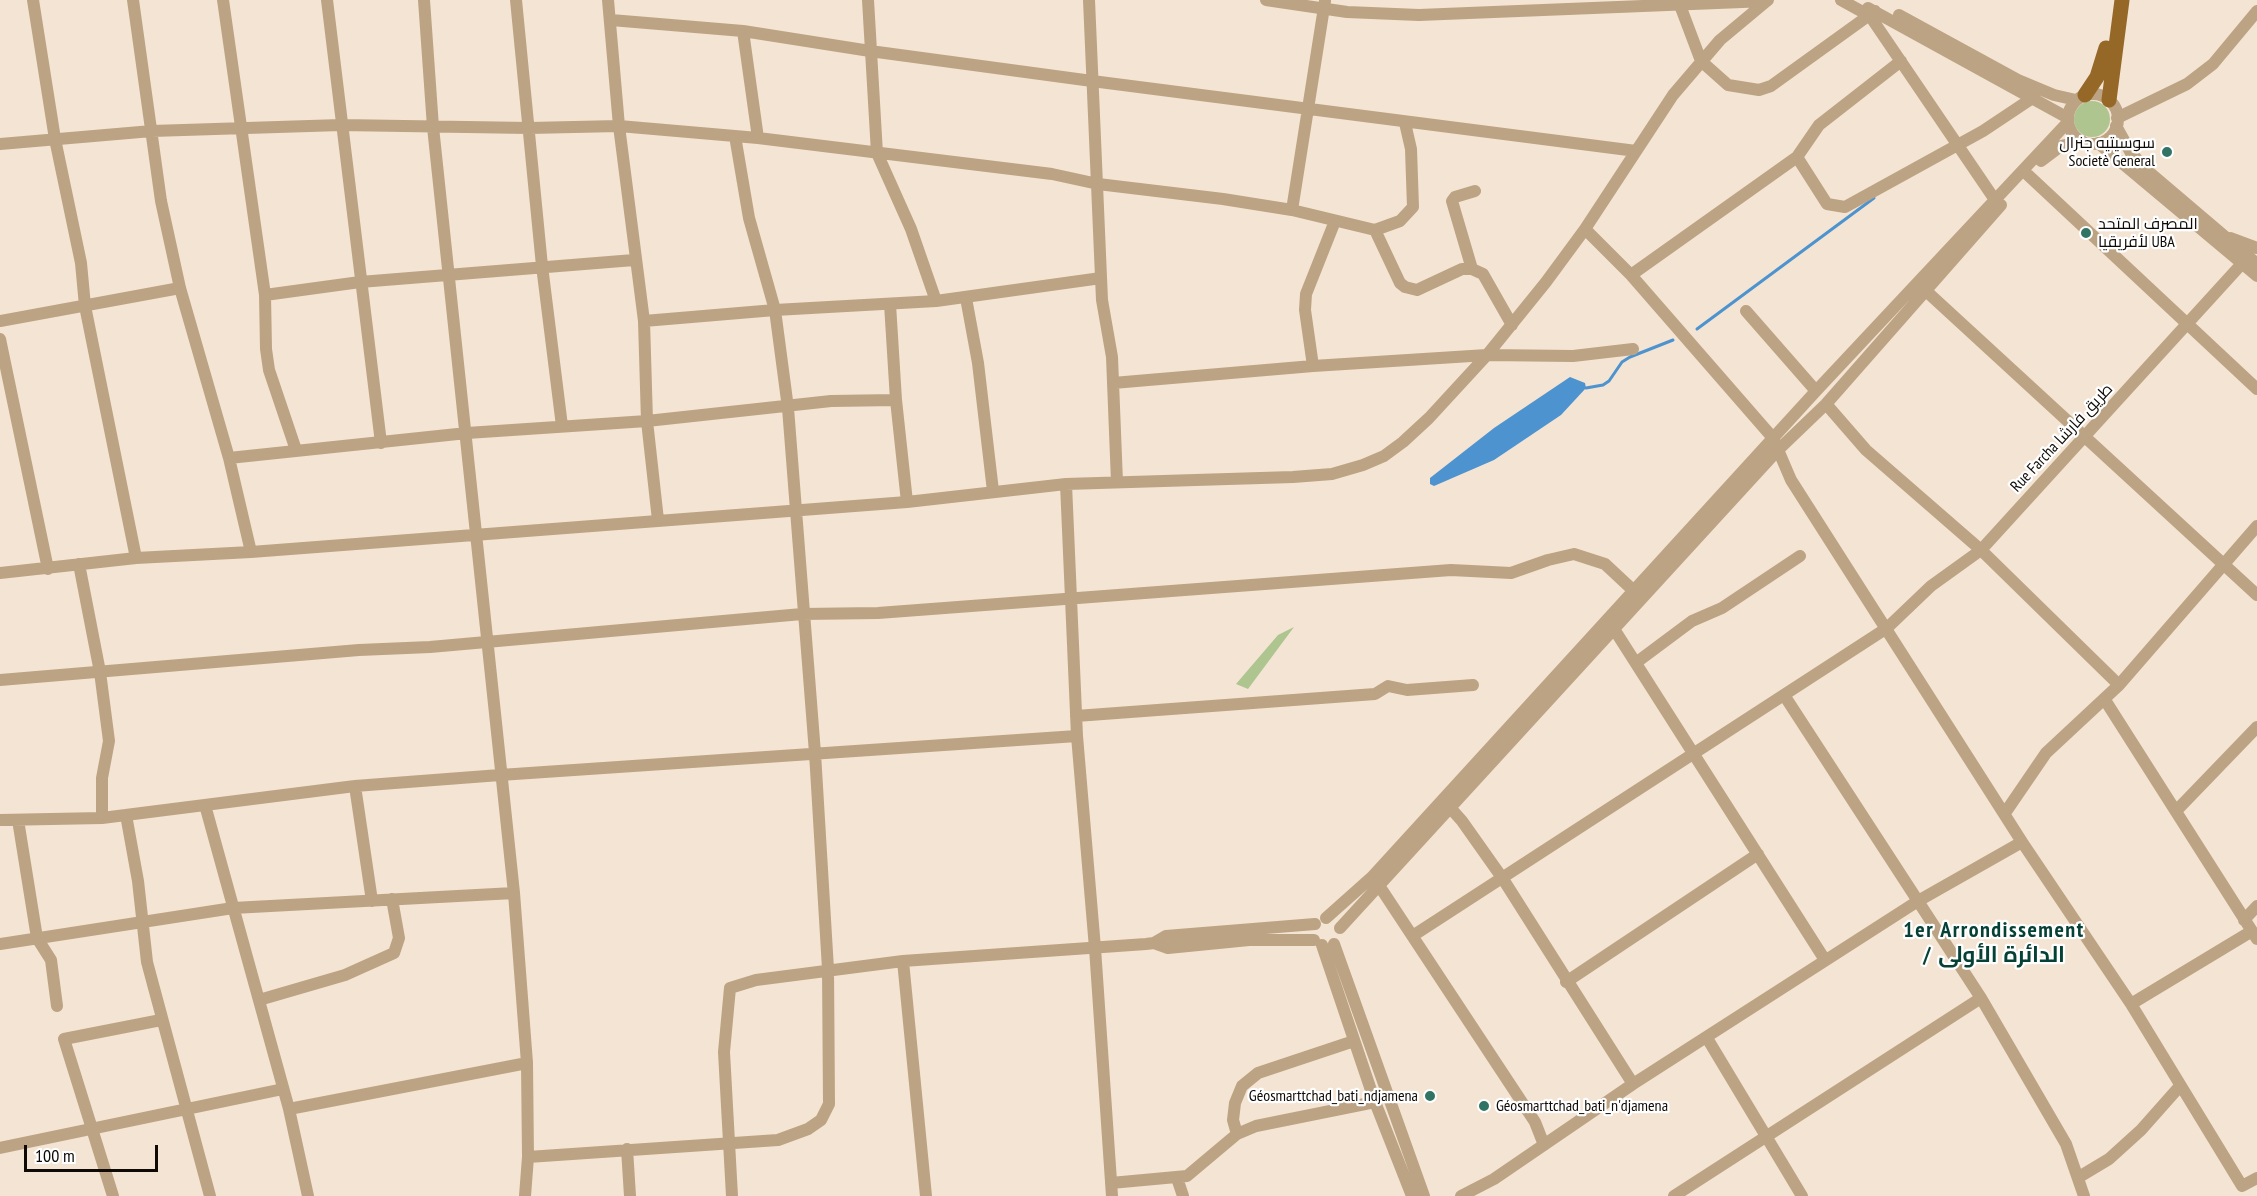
<!DOCTYPE html>
<meta charset="utf-8">
<style>
body{margin:0}
#map{position:relative;width:2257px;height:1196px;overflow:hidden;background:#f4e4d3;font-family:"PT Sans Narrow",sans-serif}
canvas{display:block}
.scale{position:absolute;left:24px;top:1145px;width:134px;height:27px;box-sizing:border-box;border:3px solid #0f0a05;border-top:0;padding-left:8px;font-size:18px;line-height:21px;white-space:nowrap;color:#0f0a05;-webkit-text-stroke:4px #fff;paint-order:stroke}
</style>
<div id="map">
<canvas width="2257" height="1196"></canvas>
<div class="scale">100 m</div>
</div>
<script>
const ctx = document.querySelector('canvas').getContext('2d');
ctx.lineJoin = 'round';
function paint(path, color) {
  ctx.fillStyle = color;
  ctx.fill(path, 'evenodd');
}
function shape(rows) {
  const path = new Path2D();
  for (const r of rows) {
    if (r.length === 3) {
      path.moveTo(r[0] + r[2], r[1]);
      path.arc(r[0], r[1], r[2], 0, 2 * Math.PI);
      continue;
    }
    path.moveTo(r[0], r[1]);
    for (let i = 2; i < r.length; i += 2) path.lineTo(r[i], r[i + 1]);
  }
  return path;
}
function strokePath(path, color, width, dash) {
  ctx.strokeStyle = color;
  ctx.lineWidth = width;
  ctx.lineCap = dash ? 'butt' : 'round';
  ctx.setLineDash(dash || []);
  ctx.stroke(path);
}
function write(font, color, halo, rows, align = 'center') {
  ctx.font = font + ' "PT Sans Narrow",Cairo,sans-serif';
  ctx.lineWidth = 4.5;
  ctx.setLineDash([]);
  ctx.textBaseline = 'middle';
  ctx.strokeStyle = halo;
  ctx.fillStyle = color;
  for (const [text, x, y, turn = 0] of rows) {
    ctx.save();
    ctx.translate(x, y);
    ctx.rotate((+turn || 0) * Math.PI / 180);
    ctx.textAlign = isNaN(turn) ? turn : align;
    if (halo) ctx.strokeText(text, 0, 0);
    ctx.fillText(text, 0, 0);
    ctx.restore();
  }
}
const green = shape([
 [2092,119,18],
 [1294,627,1248,689,1236,684,1278,635]
]);
const water = shape([
 [1570,377,1585,383,1586,388,1561,415,1494,460,1434,486,1430,484,1430,478,1494,428]
]);
const stream = shape([
 [1697,329,1874,198],
 [1586,388,1603,385,1609,381,1622,362,1630,357,1673,340]
]);
const minor = shape([
 [33,0,55,139,81,263,85,306,136,558],
 [133,0,161,201,180,288,229,458,251,552],
 [223,0,265,295,266,349,269,370,296,450],
 [327,0,381,443],
 [424,0,433,127,514,893,527,1063,528,1157,525,1196],
 [516,0,542,266,562,426],
 [608,0,619,126,644,321,647,421,658,520],
 [868,0,877,153,911,229,936,301,1101,278],
 [1089,0,1102,300,1112,357,1117,482],
 [1266,0,1347,12,1419,15,1767,1],
 [1678,0,1701,61,1728,85,1759,90,1771,86,1875,11],
 [1841,0,1870,16,1995,200],
 [1868,8,2068,118],
 [1899,15,2018,80,2054,95,2076,100],
 [611,20,743,31,870,51,1092,81,1636,151],
 [743,31,758,138],
 [2093,119,25],
 [2117,118,2187,84,2213,64,2257,11],
 [2116,126,2131,153,2149,172,2257,264],
 [2098,143,2257,276],
 [0,144,152,131,341,125,529,128,619,126,758,138,1052,174,1098,184,1223,199,1292,210,1375,230,1400,283,1405,287,1417,290,1462,269,1472,269,1483,274,1512,325],
 [1797,157,1827,204,1845,207,1983,131,2034,97],
 [2041,161,2061,146,2082,141],
 [2028,175,2257,389],
 [1292,210,1325,1],
 [1375,230,1400,221,1413,207,1411,149,1405,123],
 [2230,238,2257,248],
 [1472,269,1452,201,1455,197,1475,191],
 [1631,275,1797,157,1819,125,1901,61],
 [1925,290,2257,595],
 [265,295,360,282,634,260],
 [966,298,978,363,993,491],
 [890,304,896,400],
 [1746,311,1816,391],
 [0,321,180,288],
 [644,321,775,310,936,301],
 [0,339,48,569],
 [1313,366,1305,310,1306,294,1335,221],
 [1113,383,1313,366,1487,355,1573,356,1633,349],
 [1826,404,1866,450,1981,550,2119,685],
 [229,458,467,433,647,421,831,401,896,400,907,502],
 [1066,484,1077,736,1095,948,1112,1196],
 [79,564,100,672,109,741,102,778,102,818],
 [0,573,136,558,251,552,907,502,1066,484,1293,477,1332,474,1363,465,1384,456,1403,442,1429,418,1487,355,1546,282,1585,229,1673,95,1720,40,1768,0],
 [1614,629,1825,960],
 [1637,662,1692,621,1722,608,1800,556],
 [0,680,359,650,430,647,802,614,878,613,1451,570,1511,573,1548,560,1574,554,1605,564,1635,592],
 [2105,700,2257,939],
 [1076,716,1375,694,1388,686,1407,690,1473,685],
 [355,786,372,901],
 [1446,803,1462,821,1503,879,1633,1084],
 [205,805,289,1109,308,1196],
 [2177,810,2257,727],
 [2005,813,2046,753,2119,685,2257,526],
 [126,815,138,881,147,962,210,1196],
 [0,820,102,818,355,786,500,775,1077,736],
 [18,820,37,938,51,960,57,1006],
 [2022,842,2131,1004,2242,1186,2257,1178],
 [1380,887,1535,1122,1544,1145],
 [1326,918,1372,877,1816,391,2068,122],
 [2244,920,2257,906],
 [1340,928,1777,451,1826,404,2001,205],
 [1414,935,1887,628,1931,586,1981,550,2248,257],
 [1154,943,1168,948,1249,940,1314,940],
 [0,944,233,908,514,893],
 [1334,944,1424,1196],
 [1322,945,1375,1102,1412,1196],
 [903,961,926,1196],
 [1566,982,1758,854],
 [1981,998,2066,1144,2084,1196],
 [259,1000,345,975,394,953,399,938,392,899],
 [2131,1004,2252,931],
 [1707,1038,1802,1196],
 [289,1109,527,1063],
 [1237,1134,1233,1120,1235,1103,1242,1086,1258,1073,1354,1041],
 [0,1148,283,1089],
 [627,1149,630,1196],
 [528,1157,778,1140,808,1129,821,1120,829,1104,828,969,815,753,788,408,775,310,749,218,735,136],
 [2079,1177,2109,1159,2141,1130,2180,1086],
 [1177,1178,1183,1196],
 [1111,1183,1187,1176,1237,1134,1256,1126,1375,1102],
 [113,1196,64,1039,161,1020],
 [732,1196,724,1052,730,988,756,980,903,961,1146,944,1154,943,1166,936,1315,924],
 [1461,1196,1494,1179,1633,1084,1918,901,2022,842,1791,480,1773,438,1631,275,1585,229],
 [1674,1196,1981,998,1784,695]
]);
const major = shape([
 [2085,95,2097,77,2106,48],
 [2109,100,2122,0]
]);
const markers = [
 [2167,152,6,"#327464"],
 [2086,233,6,"#327464"],
 [1430,1096,6,"#327464"],
 [1484,1106,6,"#327464"]
];
const poiNames = [
 ["سوسيتيه جنرال",2155,143],
 ["Societè General",2155,161],
 ["المصرف المتحد",2098,224,"left"],
 ["لأفريقيا UBA",2098,242,"left"],
 ["Géosmarttchad_bati_ndjamena",1418,1096],
 ["Géosmarttchad_bati_n'djamena",1496,1106,"left"]
];
const streetNames = [
 ["Rue Farcha طريق فارشا",2062,438,-47]
];
const districtNames = [
 ["1er Arrondissement",1994,931],
 ["/ الدائرة الأولى",1994,956]
];
paint(green, '#aec58f');
paint(water, '#4d93cf');
strokePath(stream, '#4d93cf', 3);
strokePath(minor, '#bca383', 12);
strokePath(major, '#956827', 15);
for (const [x, y, r, color] of markers) {
  const dot = new Path2D();
  dot.arc(x, y, r, 0, 2 * Math.PI);
  ctx.fillStyle = color;
  ctx.fill(dot);
  strokePath(dot, '#fff', 2);
}
write('16px', '#0f0a05', '#fff', poiNames, 'right');
write('16px', '#0f0a05', '#fff', streetNames);
ctx.letterSpacing = '1.5px';
write('bold 22px', '#064135', '#fff', districtNames);
ctx.letterSpacing = '0px';
</script>
